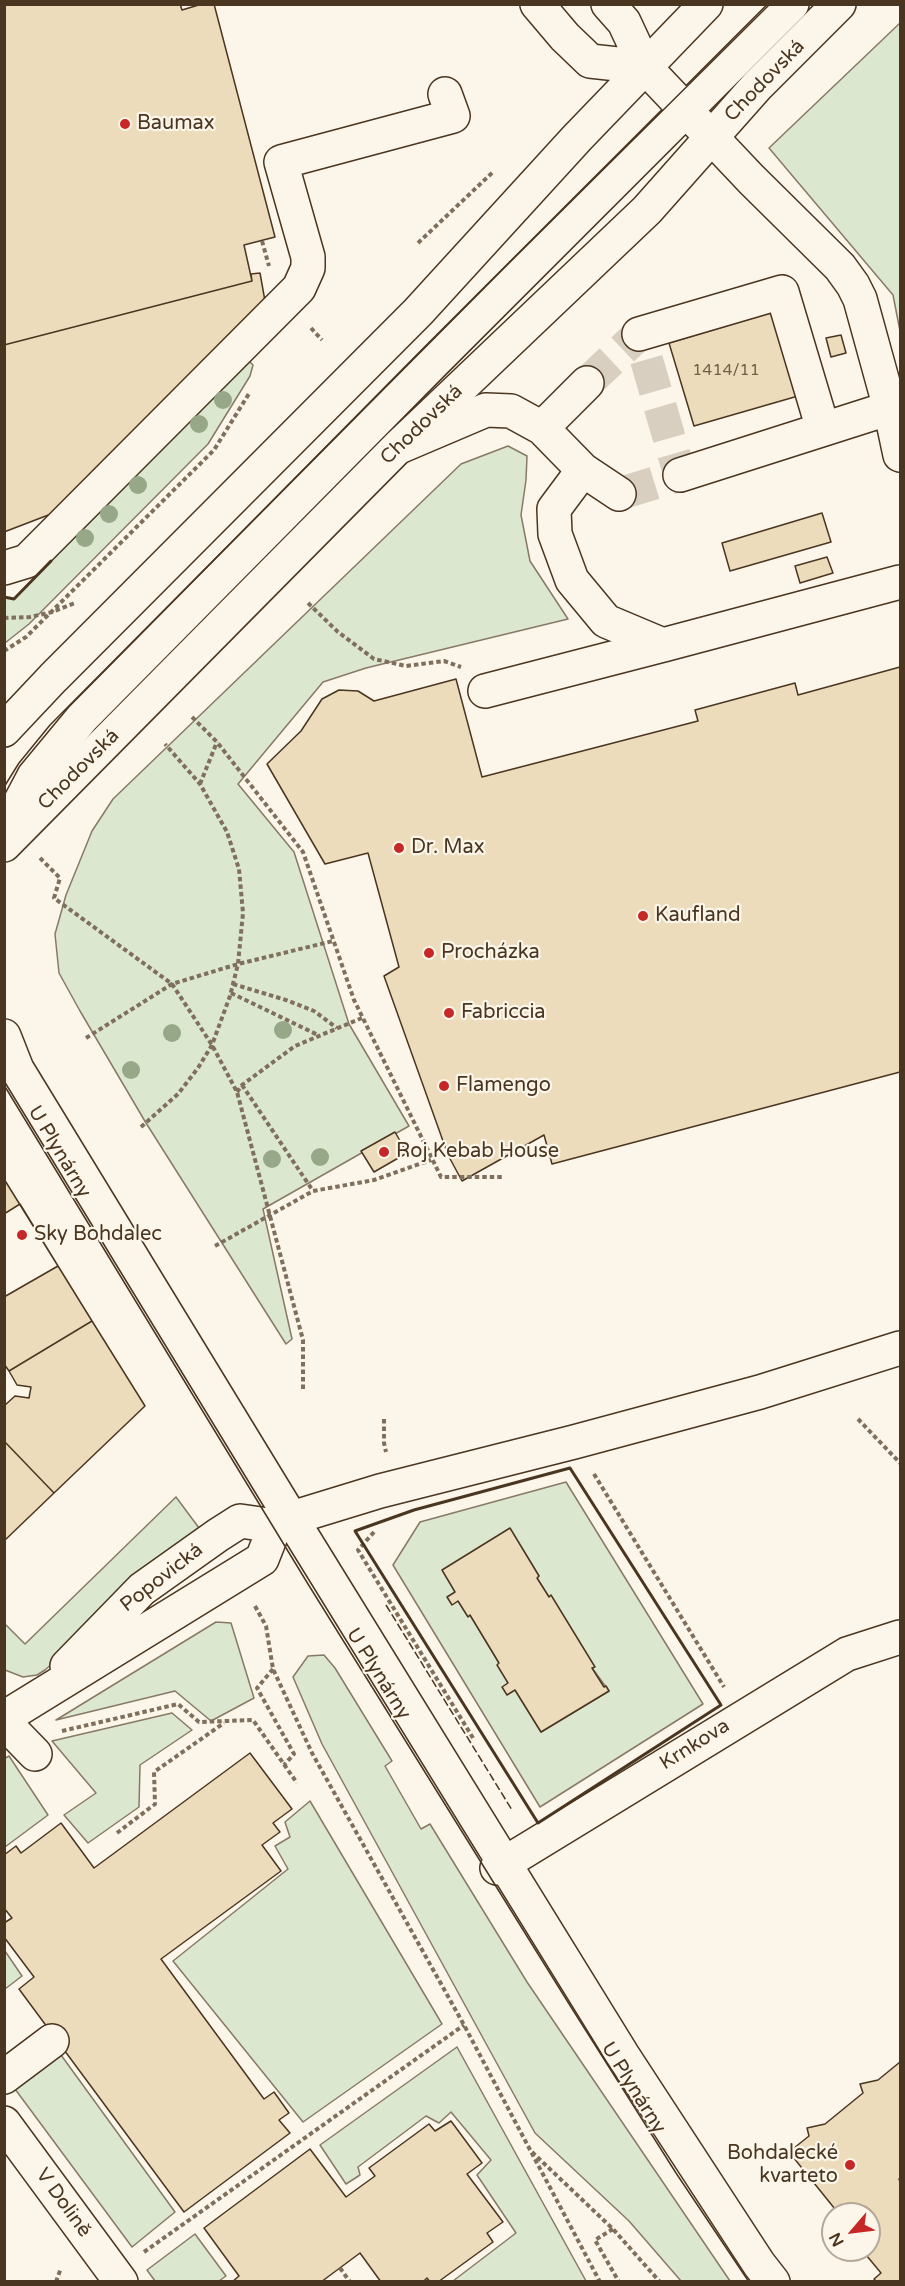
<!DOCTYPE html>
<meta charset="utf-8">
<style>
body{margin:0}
#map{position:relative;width:905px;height:2286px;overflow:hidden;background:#fbf6e9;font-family:"Varela Round",sans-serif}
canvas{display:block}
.frame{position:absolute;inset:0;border:6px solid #4a3520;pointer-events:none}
.north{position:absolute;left:821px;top:2202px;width:60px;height:60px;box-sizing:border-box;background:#fbf6e9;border:2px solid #b4a999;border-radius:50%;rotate:242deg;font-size:16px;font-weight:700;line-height:24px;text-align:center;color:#4a3520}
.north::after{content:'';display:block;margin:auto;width:21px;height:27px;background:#c62828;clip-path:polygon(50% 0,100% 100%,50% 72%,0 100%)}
</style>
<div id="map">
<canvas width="905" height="2286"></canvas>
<div class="frame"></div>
<div class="north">N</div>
</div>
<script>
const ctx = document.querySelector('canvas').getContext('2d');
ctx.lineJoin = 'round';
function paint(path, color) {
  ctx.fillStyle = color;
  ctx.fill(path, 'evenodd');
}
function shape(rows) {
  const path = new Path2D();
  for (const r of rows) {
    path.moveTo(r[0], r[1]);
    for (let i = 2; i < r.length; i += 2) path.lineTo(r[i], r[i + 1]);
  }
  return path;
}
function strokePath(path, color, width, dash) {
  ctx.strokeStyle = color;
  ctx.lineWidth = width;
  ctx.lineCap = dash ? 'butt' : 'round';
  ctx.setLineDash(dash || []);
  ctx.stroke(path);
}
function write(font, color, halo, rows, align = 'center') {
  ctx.font = font + ' "Varela Round",sans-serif';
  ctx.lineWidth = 4.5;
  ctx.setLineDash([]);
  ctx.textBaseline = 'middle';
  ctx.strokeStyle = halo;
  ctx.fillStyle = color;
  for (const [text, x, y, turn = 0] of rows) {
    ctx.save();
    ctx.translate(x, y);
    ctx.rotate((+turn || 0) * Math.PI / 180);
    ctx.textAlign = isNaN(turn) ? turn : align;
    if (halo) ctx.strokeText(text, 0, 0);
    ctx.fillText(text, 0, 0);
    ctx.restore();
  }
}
const green = shape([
 [900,23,900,331,893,295,769,148,900,23],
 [247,359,253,365,250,376,208,444,29,624,5,643,5,597,14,599,247,359],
 [508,446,527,456,526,480,521,515,530,561,568,619,366,668,323,682,238,784,294,852,349,1024,409,1126,263,1209,292,1339,286,1344,146,1123,80,1011,59,973,55,934,66,895,92,831,113,799,461,464,508,446],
 [566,1482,703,1704,540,1807,393,1565,420,1522,566,1482],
 [510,1529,539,1576,537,1578,549,1597,551,1596,594,1667,592,1668,609,1691,541,1732,515,1690,503,1687,508,1683,499,1663,470,1615,468,1616,458,1601,452,1604,455,1592,510,1529],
 [176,1497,202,1532,45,1670,37,1675,23,1677,5,1670,4,1623,25,1644,176,1497],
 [216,1622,231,1623,254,1698,211,1721,175,1691,56,1720,216,1622],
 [324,1655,335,1668,392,1761,385,1766,421,1829,430,1824,527,1982,730,2281,681,2281,629,2221,535,2133,322,1744,293,1677,308,1656,324,1655],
 [172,1713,192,1730,140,1765,139,1807,88,1843,64,1815,96,1793,52,1741,172,1713],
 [9,1756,48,1815,5,1847,4,1759,9,1756],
 [310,1801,442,2024,303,2122,173,1961,288,1869,275,1846,290,1837,285,1822,310,1801],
 [5,1951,22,1976,5,1989,4,1989,5,1951],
 [457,2047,586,2281,453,2281,516,2233,477,2175,491,2160,451,2112,439,2123,426,2116,358,2167,360,2175,346,2184,320,2145,457,2047],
 [61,2055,175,2212,132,2247,15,2089,61,2055],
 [195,2234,226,2276,219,2281,155,2281,147,2270,195,2234]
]);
const building = shape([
 [4,4,180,4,182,10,202,4,214,4,275,237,244,245,252,281,4,345,4,4],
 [260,273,265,301,51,514,4,532,4,345,252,281,251,274,260,273],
 [773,312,798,396,694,426,669,343,773,312],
 [841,335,846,353,831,357,826,338,841,335],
 [822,513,831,542,730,571,722,543,822,513],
 [827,557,833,573,800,583,795,566,827,557],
 [900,667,900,1072,552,1164,544,1135,462,1181,448,1155,384,976,399,967,368,853,325,864,267,764,301,731,322,699,339,690,358,691,374,701,456,679,482,777,698,721,695,710,795,683,798,695,900,667],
 [395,1132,407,1153,374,1172,361,1151,395,1132],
 [4,1179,58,1266,4,1297,4,1179],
 [20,1204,58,1266,4,1297,4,1214,20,1204],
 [58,1266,92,1321,9,1371,4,1364,4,1297,58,1266],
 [92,1321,145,1406,54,1493,4,1441,4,1406,15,1396,29,1398,31,1387,17,1385,9,1371,92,1321],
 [4,1441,54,1493,4,1541,4,1441],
 [510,1528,539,1576,537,1578,549,1597,551,1595,595,1667,592,1668,604,1687,606,1686,609,1691,541,1732,515,1690,507,1695,502,1687,508,1683,497,1665,499,1663,470,1615,468,1617,458,1601,452,1605,447,1597,455,1592,442,1570,510,1528],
 [250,1753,292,1809,273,1823,280,1832,262,1845,281,1871,161,1959,264,2099,274,2092,289,2113,279,2120,290,2133,184,2212,19,1989,34,1977,4,1937,4,1923,12,1918,4,1908,4,1855,16,1846,21,1853,61,1823,94,1868,250,1753],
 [900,2062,900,2178,899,2179,900,2182,900,2282,877,2282,874,2279,881,2273,862,2250,869,2250,869,2214,839,2214,789,2152,809,2136,807,2128,825,2124,863,2093,860,2084,878,2080,900,2062],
 [451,2121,482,2163,467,2174,503,2222,487,2233,493,2242,438,2282,430,2282,427,2278,423,2282,381,2282,360,2253,321,2282,232,2282,239,2276,204,2228,310,2149,346,2197,375,2176,369,2168,429,2124,435,2131,451,2121]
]);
const minorTunnel = shape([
 [587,383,639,334,680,475,619,494]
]);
const path = shape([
 [262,241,269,266],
 [418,243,494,171],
 [311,328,322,340],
 [308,603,338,632,374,659,406,666,444,661,461,667],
 [4,618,30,617,52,612,75,603],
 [4,651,26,637,214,450,250,392],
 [192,717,217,742,303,852,354,1000,441,1177,502,1177],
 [200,784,217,742],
 [40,858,60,878,54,898,172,984,212,1045,237,1092,303,1340,303,1391],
 [233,984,286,1000,314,1011,337,1028],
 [231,993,318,1035],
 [86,1038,172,984,238,964,333,941],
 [242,1085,313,1191],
 [237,1092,242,1085,295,1046,362,1018],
 [141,1127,178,1094,198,1068,212,1045,230,996,238,964,243,913,239,869,227,832,200,784,165,744],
 [215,1246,313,1191,374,1180,431,1160],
 [384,1419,384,1443,386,1452],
 [858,1419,900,1463],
 [594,1474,724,1687],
 [374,1532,358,1550,473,1738],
 [255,1606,266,1626,273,1669,312,1753,464,2025,600,2282],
 [273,1669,257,1688,294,1754,284,1765],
 [62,1731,178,1704,199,1722,253,1720,297,1783],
 [117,1833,155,1804,154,1772,224,1723],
 [532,2152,613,2229,660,2282],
 [613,2229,595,2240,619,2282],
 [144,2252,464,2025],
 [340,2268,350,2282],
 [56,2282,61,2268]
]);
const minor = shape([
 [537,4,565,37,590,61,645,67],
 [608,4,624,22,645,67,751,179,840,267,853,285,860,299,890,408,900,455],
 [639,334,782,292,823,429],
 [542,428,587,383],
 [399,447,486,410,511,411,542,428,583,470,619,494],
 [583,470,554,509,555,534,572,580,606,621,663,645,900,582],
 [680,475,890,408],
 [4,568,27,561,299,288,308,268,308,257,281,162,453,116,445,94],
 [485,691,663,645],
 [4,839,8,825,34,776,82,718,436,360,792,4],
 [4,1036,17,1069,291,1518,622,2054,759,2264,773,2282],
 [67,1666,142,1589,218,1535,240,1521,275,1526],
 [4,1718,262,1559,275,1526,282,1521,380,1491,574,1442,760,1392,900,1348],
 [4,1722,35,1754],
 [497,1868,847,1654,900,1637],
 [4,2077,52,2041],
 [4,2123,121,2282]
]);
const major = shape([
 [4,730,53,678,418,312,577,138,706,4],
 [4,845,397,448,647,210,757,86,839,4]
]);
const tram = shape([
 [4,787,19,763,50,725,508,264,770,4],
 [4,1085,308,1584,571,2007,676,2173,749,2282]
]);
const fence = shape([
 [386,1605,512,1810]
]);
const wall = shape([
 [4,597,14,599,51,561],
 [570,1468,721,1705,538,1823,355,1531,414,1510,570,1468]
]);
const trees = [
 [223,400],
 [199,424],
 [138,485],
 [109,514],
 [85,538],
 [283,1030],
 [172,1033],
 [131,1070],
 [320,1157],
 [272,1159]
];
const markers = [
 [125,124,6,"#c62828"],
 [399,848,6,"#c62828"],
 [643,916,6,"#c62828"],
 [429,953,6,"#c62828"],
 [449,1013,6,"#c62828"],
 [444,1086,6,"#c62828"],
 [384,1152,6,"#c62828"],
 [22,1235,6,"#c62828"],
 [850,2165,6,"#c62828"]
];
const numberNames = [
 ["1414/11",726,371]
];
const streetNames = [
 ["Chodovská",765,81,-46],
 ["Chodovská",422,425,-44],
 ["Chodovská",79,770,-45],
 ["U Plynárny",59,1152,59],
 ["Popovická",162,1578,-38],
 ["U Plynárny",378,1674,58],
 ["Krnkova",695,1745,-32],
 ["U Plynárny",633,2088,58],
 ["V Dolině",63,2203,54]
];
const poiNames = [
 ["Baumax",137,124],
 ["Dr. Max",411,848],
 ["Kaufland",655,916],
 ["Procházka",441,953],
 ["Fabriccia",461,1013],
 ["Flamengo",456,1086],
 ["Roj Kebab House",396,1152],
 ["Sky Bohdalec",34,1235],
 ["Bohdalecké",838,2154,"right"],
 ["kvarteto",838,2177,"right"]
];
paint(green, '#dce7d0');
strokePath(green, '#887966', 1.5);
paint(building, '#ecdcbc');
strokePath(building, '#4a3520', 1.5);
strokePath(minorTunnel, '#d8cfc1', 33, [33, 16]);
strokePath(minor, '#4a3520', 36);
strokePath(major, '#4a3520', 36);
strokePath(path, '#7f6f5c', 4, [4.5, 3]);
strokePath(minor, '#fbf6e9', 33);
strokePath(major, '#fbf6e9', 33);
strokePath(tram, '#4a3520', 1.5);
strokePath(fence, '#4a3520', 1.5, [8, 3]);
strokePath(wall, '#4a3520', 3);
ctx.fillStyle = '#96a887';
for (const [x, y] of trees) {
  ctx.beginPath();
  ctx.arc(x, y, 9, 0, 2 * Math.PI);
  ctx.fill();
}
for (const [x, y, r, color] of markers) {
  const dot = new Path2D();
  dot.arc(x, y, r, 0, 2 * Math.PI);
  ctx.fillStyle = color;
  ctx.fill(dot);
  strokePath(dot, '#fbf6e9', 2);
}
write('16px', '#725f47', null, numberNames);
write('20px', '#4a3520', '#fbf6e9', streetNames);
write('20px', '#4a3520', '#fbf6e9', poiNames, 'left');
</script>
